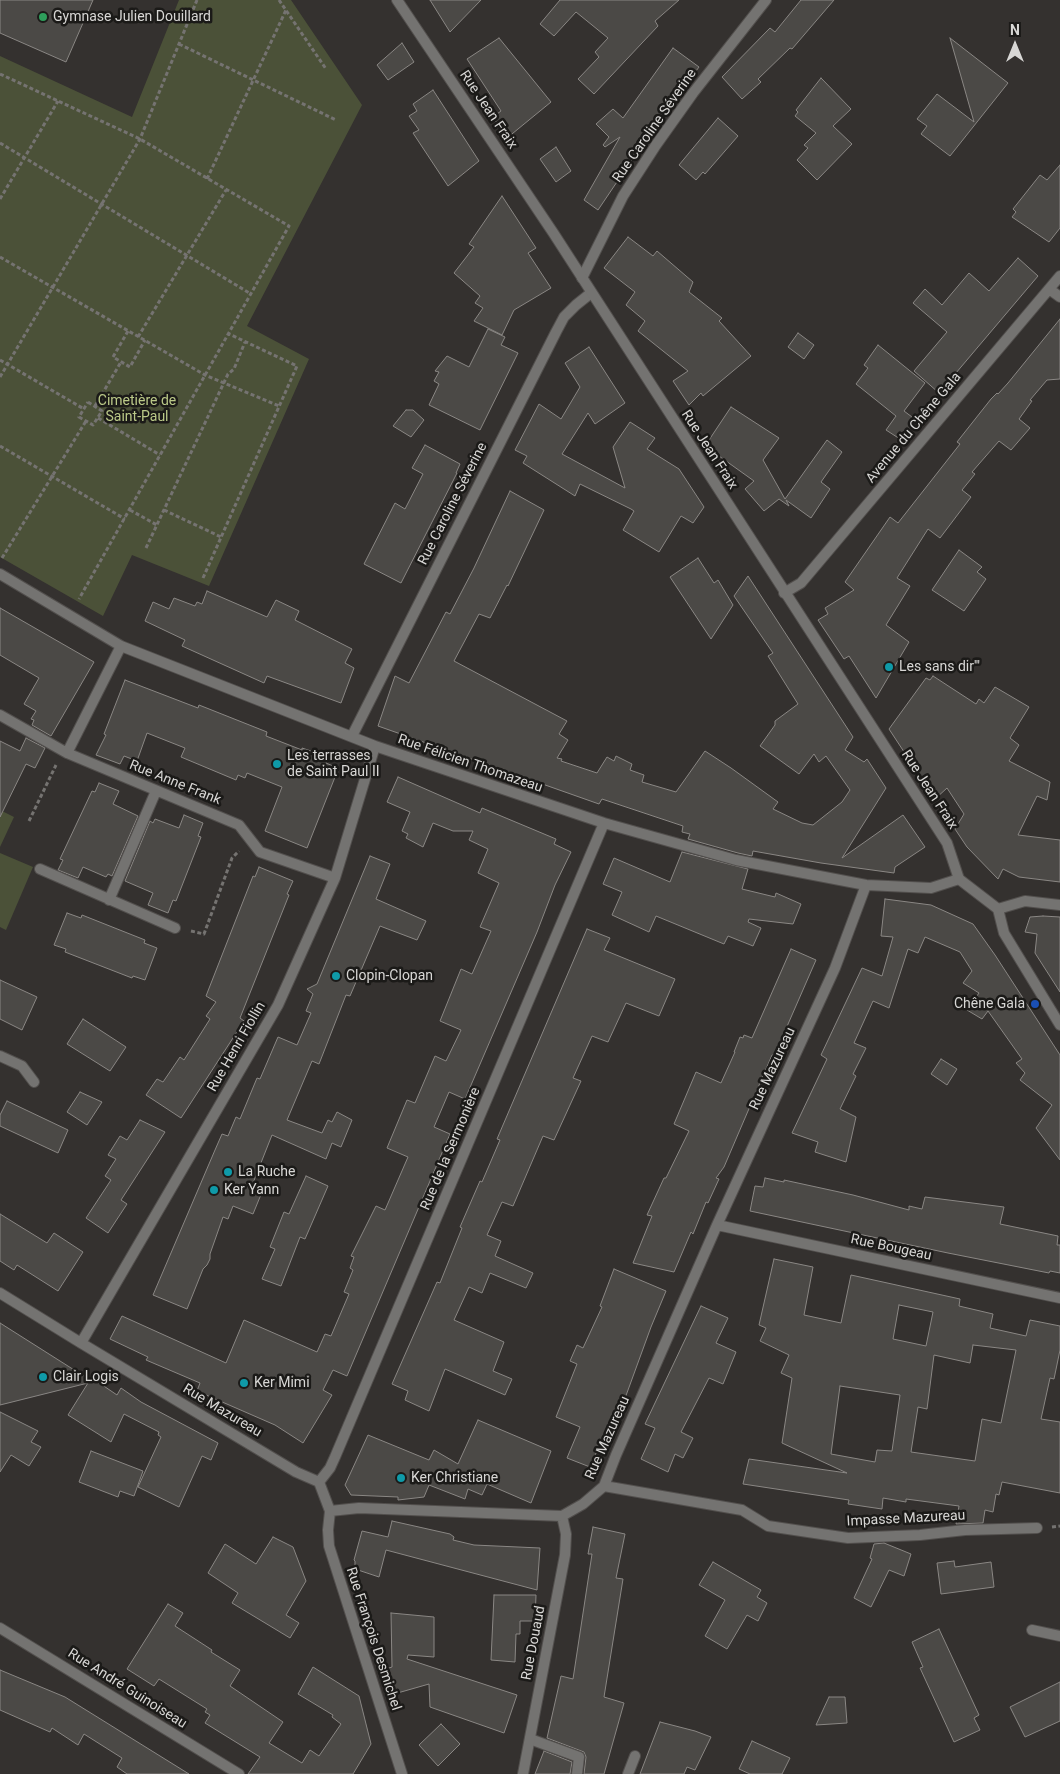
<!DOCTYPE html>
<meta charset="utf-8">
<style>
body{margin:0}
#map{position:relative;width:1060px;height:1774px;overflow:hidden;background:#34312f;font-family:Roboto,sans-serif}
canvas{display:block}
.north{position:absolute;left:990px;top:20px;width:50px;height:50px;-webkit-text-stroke:4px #1b1a18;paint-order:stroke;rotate:0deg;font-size:14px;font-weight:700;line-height:20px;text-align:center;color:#d8d7d5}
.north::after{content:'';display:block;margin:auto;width:18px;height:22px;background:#d8d7d5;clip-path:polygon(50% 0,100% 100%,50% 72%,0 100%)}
</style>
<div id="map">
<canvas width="1060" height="1774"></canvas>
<div class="north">N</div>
</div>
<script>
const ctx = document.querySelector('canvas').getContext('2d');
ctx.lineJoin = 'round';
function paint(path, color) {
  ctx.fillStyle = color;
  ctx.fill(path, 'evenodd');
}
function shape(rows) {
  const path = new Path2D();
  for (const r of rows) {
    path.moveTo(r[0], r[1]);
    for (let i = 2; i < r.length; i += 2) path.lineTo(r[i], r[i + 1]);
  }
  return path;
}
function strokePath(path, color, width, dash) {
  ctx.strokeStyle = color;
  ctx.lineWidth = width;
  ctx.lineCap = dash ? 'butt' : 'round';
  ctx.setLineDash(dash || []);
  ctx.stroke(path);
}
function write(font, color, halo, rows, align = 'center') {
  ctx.font = font + ' Roboto,sans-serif';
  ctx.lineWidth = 5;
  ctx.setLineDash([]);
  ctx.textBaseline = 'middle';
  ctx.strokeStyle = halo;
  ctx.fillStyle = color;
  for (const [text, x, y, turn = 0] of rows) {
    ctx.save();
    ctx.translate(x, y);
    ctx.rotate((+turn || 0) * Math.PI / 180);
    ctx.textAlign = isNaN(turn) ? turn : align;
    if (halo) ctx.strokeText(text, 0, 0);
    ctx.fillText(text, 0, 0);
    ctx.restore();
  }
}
const green = shape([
 [179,0,291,0,362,105,247,326,309,359,209,586,132,555,103,616,0,557,0,56,132,117],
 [0,810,14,817,0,847],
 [0,853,33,867,6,930,0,927]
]);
const building = shape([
 [0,0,93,0,66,62,0,33,0,0],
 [430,0,481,0,450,32,430,0],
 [560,0,679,0,655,21,658,26,594,94,578,79,599,57,595,52,608,38,576,12,554,36,540,24,560,0],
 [801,0,834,0,792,49,790,48,758,79,761,82,742,99,722,77,770,28,775,32,801,0],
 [499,38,551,102,507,138,493,117,501,111,467,59,499,38],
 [950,38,1008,83,950,156,921,134,927,126,917,119,937,94,974,122,950,38],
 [402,43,414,62,388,80,377,65,402,43],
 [673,48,699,67,648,136,598,210,584,200,620,137,605,147,603,145,609,137,596,124,613,109,623,118,673,48],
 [821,78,851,109,833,126,852,144,817,180,797,160,808,148,804,145,816,133,795,116,798,112,796,110,821,78],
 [433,90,479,161,448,186,413,133,419,130,409,116,417,111,413,104,433,90],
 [718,118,738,136,705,174,703,172,696,180,679,165,718,118],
 [556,147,571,171,556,182,540,159,556,147],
 [1060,165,1060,228,1049,242,1012,217,1016,212,1013,209,1040,175,1047,180,1060,165],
 [502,196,536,248,528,253,551,288,514,310,502,335,474,321,483,308,475,303,480,296,454,273,474,247,469,244,502,196],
 [628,237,653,256,657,251,693,282,689,292,722,318,719,321,751,356,703,396,701,393,689,405,673,381,688,371,638,331,645,321,626,305,635,292,604,268,628,237],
 [1018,258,1038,276,939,393,914,371,947,332,913,303,925,289,942,305,969,273,989,291,1018,258],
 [1060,319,1060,379,1047,380,1030,400,1032,401,1019,419,1030,428,1011,450,999,441,972,472,975,474,962,490,971,497,940,538,928,529,897,578,910,586,886,625,909,642,876,698,849,656,844,659,818,620,828,614,825,608,854,590,845,582,890,517,898,523,960,444,957,442,991,399,997,393,998,394,1008,383,1060,319],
 [488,329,505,337,501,345,518,353,480,430,429,405,439,384,434,381,439,372,435,371,447,356,469,367,488,329],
 [798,333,814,345,804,359,788,347,798,333],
 [878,345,925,383,904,411,916,420,900,439,886,430,896,416,856,384,868,368,864,365,878,345],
 [589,347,625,403,595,424,588,413,562,454,625,488,613,447,630,422,655,438,647,449,679,469,704,507,693,523,681,516,659,552,623,530,634,511,631,509,580,484,575,496,523,463,527,456,515,450,539,404,561,419,580,387,565,363,589,347],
 [731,407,779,438,763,460,785,499,827,440,842,452,821,482,830,489,811,518,786,500,789,506,779,499,764,511,745,489,754,481,705,446,731,407],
 [406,410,413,410,424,420,411,437,393,426,406,410],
 [425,445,460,464,456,473,457,473,401,583,364,564,395,503,405,509,423,474,412,468,425,445],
 [510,491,544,510,508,586,507,585,490,618,479,614,454,661,567,721,559,734,568,740,557,758,562,759,561,761,597,773,607,757,614,761,616,756,632,764,630,770,644,775,642,782,676,792,705,751,731,768,778,802,773,809,802,823,813,825,842,802,850,790,826,756,819,762,814,754,799,774,760,746,775,725,775,721,798,704,768,656,773,653,734,596,748,576,853,737,845,750,864,762,867,759,886,788,842,858,903,815,925,847,895,867,894,873,821,863,753,851,752,856,738,853,688,839,690,834,682,832,683,826,602,799,599,804,378,726,395,676,409,683,446,612,450,614,474,568,510,491],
 [959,550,982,567,977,572,986,579,964,611,932,590,959,550],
 [698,558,714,583,718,580,733,605,711,639,670,577,698,558],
 [207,591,267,617,276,600,299,611,295,620,352,649,345,663,354,668,341,703,267,676,264,683,182,646,185,640,145,621,153,602,169,609,174,598,195,606,197,602,202,604,207,591],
 [0,608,94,662,51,736,32,725,34,720,31,719,36,711,24,704,39,678,0,655,0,608],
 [933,676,976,704,979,699,984,703,995,687,1029,707,1010,738,1019,745,1009,761,1050,782,1047,800,1037,796,1018,835,1060,840,1060,882,1019,877,1003,869,998,879,967,847,955,829,964,814,947,788,935,799,889,729,926,678,930,680,933,676],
 [125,680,198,708,199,705,267,732,266,736,302,750,302,748,329,757,326,763,333,766,331,770,337,772,307,848,265,831,282,787,247,773,245,778,238,775,236,780,181,757,185,748,147,733,137,761,124,756,120,764,96,755,106,735,104,734,125,680],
 [26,738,45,748,35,768,26,764,0,817,0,741,20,751,26,738],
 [398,777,480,813,482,808,556,839,554,844,571,852,555,885,537,932,465,1099,449,1092,434,1127,450,1134,347,1376,333,1370,323,1390,332,1395,303,1443,275,1425,197,1391,200,1383,146,1360,148,1357,110,1339,122,1316,226,1363,244,1320,317,1352,325,1334,331,1336,349,1294,344,1292,353,1270,350,1268,354,1257,351,1256,376,1206,385,1210,408,1157,387,1148,407,1100,415,1103,435,1056,446,1061,461,1030,440,1021,461,969,472,974,491,931,480,927,499,883,478,873,488,849,469,840,473,831,453,831,433,823,423,847,406,838,408,834,402,831,410,812,387,802,398,777],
 [99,783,119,791,113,804,138,816,112,876,108,874,106,877,83,867,78,878,58,870,63,860,60,859,92,791,95,792,99,783],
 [184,815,203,823,198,836,201,837,176,901,173,900,168,913,148,905,153,893,125,881,150,821,153,823,155,819,179,828,184,815],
 [682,852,748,869,742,889,775,897,776,893,801,904,793,924,749,919,748,922,761,928,753,946,728,936,724,944,656,916,649,932,612,915,622,892,603,884,614,858,670,882,682,852],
 [370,856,390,864,376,899,426,921,417,940,380,926,350,996,346,995,319,1064,312,1061,287,1120,322,1133,328,1120,332,1122,337,1112,352,1120,341,1147,332,1143,326,1159,272,1135,251,1188,262,1192,253,1214,233,1206,228,1219,223,1217,210,1254,210,1259,207,1265,203,1269,187,1309,153,1295,215,1150,222,1134,228,1136,236,1117,240,1119,257,1078,260,1079,278,1037,297,1045,311,1013,306,1011,313,994,307,989,317,984,370,856],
 [259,867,293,881,287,894,289,895,240,1018,244,1021,181,1118,146,1095,157,1079,163,1082,180,1057,184,1060,210,1019,206,1016,216,1002,206,996,253,876,255,877,259,867],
 [885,899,931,905,973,924,995,955,1060,1055,1060,1160,1036,1128,1052,1105,1020,1080,1025,1073,1016,1063,1022,1059,988,1011,982,1019,967,1010,979,993,963,983,972,971,960,952,925,937,918,953,908,949,889,1008,873,1001,854,1043,866,1048,853,1074,856,1076,840,1109,856,1117,846,1162,815,1152,818,1142,792,1133,827,1059,821,1055,862,968,882,976,893,937,881,936,885,899],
 [67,913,81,918,82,915,145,940,144,943,157,948,145,980,133,976,132,978,65,952,66,949,54,945,67,913],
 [1043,916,1060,917,1060,992,1035,953,1037,934,1025,932,1030,917,1043,916],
 [587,929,610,938,604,950,675,979,659,1016,626,1003,608,1042,592,1036,573,1078,581,1081,554,1140,543,1136,513,1206,502,1202,487,1235,501,1241,495,1256,533,1273,526,1288,490,1273,482,1293,469,1287,454,1320,504,1342,493,1371,512,1379,505,1395,445,1369,429,1411,405,1400,408,1391,392,1384,437,1282,440,1283,462,1228,460,1227,480,1181,482,1182,500,1140,497,1139,587,929],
 [791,949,816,960,785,1031,789,1032,778,1057,772,1055,724,1167,716,1178,719,1179,708,1203,706,1202,693,1234,691,1232,674,1272,633,1263,652,1216,647,1215,664,1178,666,1178,689,1131,674,1124,696,1072,721,1083,735,1052,734,1052,740,1037,743,1038,744,1035,752,1038,791,949],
 [0,980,37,997,22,1030,0,1019,0,980],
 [83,1019,126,1047,110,1071,67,1044,83,1019],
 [941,1059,957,1069,947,1085,931,1074,941,1059],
 [80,1092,102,1102,87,1125,67,1112,80,1092],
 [7,1101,68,1130,58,1153,0,1126,0,1115,7,1101],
 [140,1120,165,1132,121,1200,127,1204,108,1233,86,1218,111,1180,105,1176,116,1159,108,1155,120,1136,127,1140,140,1120],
 [306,1176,328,1186,305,1239,300,1237,281,1286,262,1279,275,1249,270,1247,284,1212,289,1214,306,1176],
 [765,1178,784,1182,784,1180,853,1195,909,1210,909,1206,922,1209,925,1197,1004,1207,1000,1224,1058,1236,1057,1245,1060,1245,1060,1273,1050,1271,1049,1273,948,1253,750,1211,755,1186,763,1187,765,1178],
 [0,1214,47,1243,54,1233,83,1252,58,1291,17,1265,14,1270,0,1261,0,1214],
 [774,1259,813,1267,804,1315,841,1323,851,1275,960,1299,959,1306,993,1314,990,1328,1026,1336,1030,1320,1060,1326,1060,1350,1054,1379,1050,1378,1041,1419,1060,1422,1060,1493,1002,1482,999,1495,996,1494,993,1512,985,1510,983,1523,956,1524,959,1506,906,1499,906,1502,883,1498,882,1509,848,1504,849,1500,743,1484,749,1459,847,1473,782,1443,792,1378,781,1373,789,1355,760,1341,766,1328,759,1325,774,1259],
 [899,1305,933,1312,926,1346,893,1339,899,1305],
 [973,1345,1016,1350,1001,1423,982,1419,975,1461,911,1452,918,1407,927,1409,934,1355,970,1363,973,1345],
 [840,1386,900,1395,892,1451,877,1450,875,1462,831,1454,840,1386],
 [614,1269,666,1291,651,1327,620,1412,615,1410,590,1467,567,1458,580,1427,556,1417,577,1364,570,1361,577,1345,583,1348,602,1307,600,1306,614,1269],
 [701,1306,728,1318,716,1343,736,1352,723,1384,709,1378,681,1432,693,1438,683,1458,675,1454,668,1472,641,1459,655,1428,645,1424,701,1306],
 [0,1323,90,1380,92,1378,117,1395,121,1388,141,1402,218,1443,211,1460,202,1456,179,1507,138,1487,161,1437,158,1435,159,1432,124,1414,111,1442,68,1415,88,1383,0,1405,0,1323],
 [0,1412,38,1431,31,1442,41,1447,29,1466,11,1455,0,1472,0,1412],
 [478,1420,551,1451,531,1503,487,1484,482,1495,468,1489,465,1499,429,1485,424,1497,398,1500,398,1497,351,1495,345,1485,368,1435,429,1460,434,1450,458,1464,478,1420],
 [91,1451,143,1471,134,1496,120,1491,118,1497,79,1482,91,1451],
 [392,1521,450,1534,454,1537,453,1540,474,1545,540,1548,537,1590,386,1550,379,1577,355,1569,355,1561,354,1560,362,1531,388,1537,392,1521],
 [593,1527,625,1534,616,1578,623,1579,604,1697,624,1703,604,1774,584,1774,586,1757,584,1752,547,1738,561,1676,573,1679,592,1554,588,1554,593,1527],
 [273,1537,293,1547,306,1581,286,1615,299,1623,290,1638,232,1603,238,1593,208,1573,225,1544,256,1564,273,1537],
 [884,1543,911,1554,904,1576,889,1570,871,1607,854,1598,872,1559,870,1558,874,1544,884,1543],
 [954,1561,955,1567,991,1562,994,1587,941,1594,937,1563,954,1561],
 [713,1562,761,1590,757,1597,767,1603,758,1621,747,1615,727,1649,705,1636,725,1600,699,1585,713,1562],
 [494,1595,536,1595,535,1621,520,1621,520,1634,516,1634,515,1662,491,1660,494,1595],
 [168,1604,183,1613,175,1626,212,1650,211,1652,240,1670,230,1686,283,1722,269,1743,302,1763,310,1750,319,1756,341,1724,332,1717,333,1715,298,1694,313,1667,359,1696,371,1744,353,1774,248,1774,260,1757,205,1723,210,1715,205,1712,207,1709,159,1679,154,1686,127,1669,168,1604],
 [391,1613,434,1617,434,1657,408,1655,407,1659,517,1695,504,1733,430,1707,429,1684,394,1694,386,1669,392,1667,391,1613],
 [939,1629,979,1715,974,1718,980,1730,954,1742,920,1668,923,1667,912,1642,939,1629],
 [0,1670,65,1697,189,1774,127,1774,117,1767,122,1758,84,1734,78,1745,52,1728,50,1732,0,1710,0,1670],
 [1060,1682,1060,1721,1025,1737,1010,1707,1060,1682],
 [829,1697,845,1697,847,1723,816,1725,829,1697],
 [660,1722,695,1731,711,1737,695,1770,687,1767,684,1774,640,1774,660,1722],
 [441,1724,460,1744,438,1766,419,1745,441,1724],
 [752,1741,790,1758,782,1774,750,1774,739,1769,752,1741],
 [544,1751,572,1762,570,1774,535,1774,544,1751]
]);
const path = shape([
 [279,0,326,69],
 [179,44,336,120],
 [0,74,140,139,289,226,79,599],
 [0,143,251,294],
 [207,179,286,10],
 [0,199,58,101],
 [0,257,205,375,279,406],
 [128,331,113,357,130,367,145,340],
 [138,337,226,190],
 [0,360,84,409],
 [0,377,140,139,197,0],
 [88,402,102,411,93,425,79,417,88,402],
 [95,406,121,362],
 [98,418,160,455],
 [0,446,125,519],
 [130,510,157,525],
 [164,510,221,537],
 [146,548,228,374,234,369,245,342],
 [2,558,86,421],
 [203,578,297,366,229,334],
 [29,821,56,765],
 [191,931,204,934,232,858,239,851],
 [1052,1527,1060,1526]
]);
const pedestrian = shape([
 [530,1739,579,1757,577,1774]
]);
const minor = shape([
 [582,278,623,196,656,145,693,93,766,0],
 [1049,289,1060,297],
 [0,574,121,646,375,746,604,823,736,860,866,885,931,888,959,879],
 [784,593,801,583,1060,276],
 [0,715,67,753,239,825,260,852,335,878],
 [352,736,556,332,564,317,576,305,591,293],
 [67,753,121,646],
 [40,869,175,928],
 [109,900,156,791],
 [998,909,1025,901,1060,905],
 [0,1056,22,1066,34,1082],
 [717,1225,1060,1298],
 [0,1293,81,1343,296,1472,319,1482,330,1511,359,1508,562,1516,583,1504,604,1486,616,1455,717,1225,835,968,866,885],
 [81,1343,278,1005,335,878,375,746],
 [319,1482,330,1468,335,1457,604,823],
 [604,1486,742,1510,768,1526,848,1538,920,1535,965,1530,1037,1528],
 [330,1511,328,1530,329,1546,402,1774],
 [0,1628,239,1774],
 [1032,1630,1060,1636],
 [523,1774,565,1555,566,1534,562,1516],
 [628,1774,635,1756]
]);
const tertiary = shape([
 [397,0,554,234,947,843,959,879,998,909,1004,933,1060,1025]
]);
const markers = [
 [43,17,5,"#2e9e5b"],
 [889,667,5,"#0f9aa8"],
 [277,764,5,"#0f9aa8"],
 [336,976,5,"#0f9aa8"],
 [1035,1004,5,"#1a4fb4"],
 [228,1172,5,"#0f9aa8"],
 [214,1190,5,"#0f9aa8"],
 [43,1377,5,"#0f9aa8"],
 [244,1383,5,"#0f9aa8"],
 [401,1478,5,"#0f9aa8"]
];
const poiNames = [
 ["Gymnase Julien Douillard",53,17],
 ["Les sans dir'''",899,667],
 ["Les terrasses",287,756],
 ["de Saint Paul II",287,772],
 ["Clopin-Clopan",346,976],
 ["Chêne Gala",1025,1004,"right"],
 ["La Ruche",238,1172],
 ["Ker Yann",224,1190],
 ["Clair Logis",53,1377],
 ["Ker Mimi",254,1383],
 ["Ker Christiane",411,1478]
];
const streetNames = [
 ["Rue Jean Fraix",488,110,56],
 ["Rue Caroline Séverine",655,126,-55],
 ["Avenue du Chêne Gala",914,428,-50],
 ["Rue Jean Fraix",709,450,57],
 ["Rue Caroline Séverine",453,504,-63],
 ["Rue Félicien Thomazeau",470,764,19],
 ["Rue Anne Frank",175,783,22],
 ["Rue Jean Fraix",929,790,57],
 ["Rue Henri Fiollin",237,1047,-60],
 ["Rue Mazureau",773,1069,-65],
 ["Rue de la Sermonière",451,1149,-67],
 ["Rue Bougeau",891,1248,12],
 ["Rue Mazureau",222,1411,31],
 ["Rue Mazureau",608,1438,-66],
 ["Impasse Mazureau",906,1519,-3],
 ["Rue François Desmichel",373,1639,72],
 ["Rue Douaud",534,1643,-79],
 ["Rue André Guinoiseau",127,1689,32]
];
const parkNames = [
 ["Cimetière de",137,401],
 ["Saint-Paul",137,417]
];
paint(green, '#4b5138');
paint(building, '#4b4946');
strokePath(building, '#8a8784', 1);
strokePath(pedestrian, '#524f4d', 12);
strokePath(minor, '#524f4d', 12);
strokePath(tertiary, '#524f4d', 12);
strokePath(path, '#757371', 3, [4, 2.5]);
strokePath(pedestrian, '#747371', 10);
strokePath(minor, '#747371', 10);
strokePath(tertiary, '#747371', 10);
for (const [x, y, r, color] of markers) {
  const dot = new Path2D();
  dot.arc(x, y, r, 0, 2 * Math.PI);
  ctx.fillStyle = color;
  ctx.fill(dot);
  strokePath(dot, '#1b1a18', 2);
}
write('14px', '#d8d7d5', '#1b1a18', poiNames, 'left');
write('14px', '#d8d7d5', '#1b1a18', streetNames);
write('14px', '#bbc988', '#1b1a18', parkNames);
</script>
